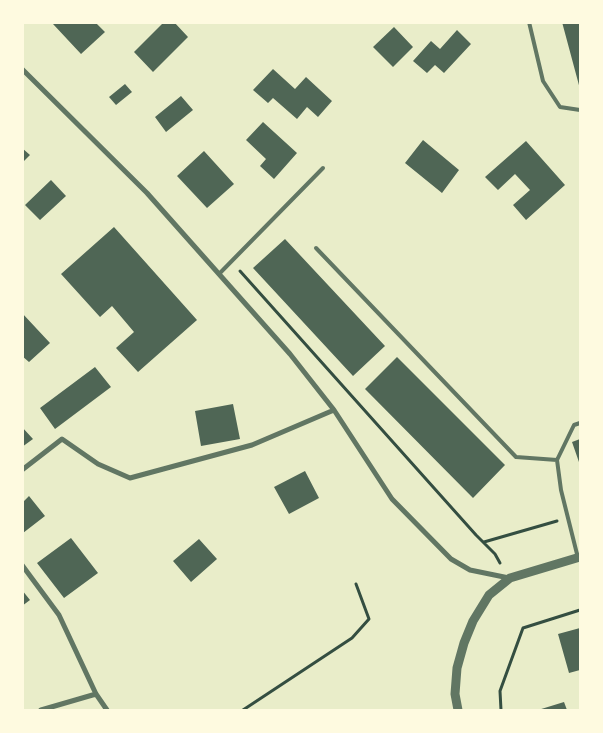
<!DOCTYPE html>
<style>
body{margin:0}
#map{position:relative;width:603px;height:733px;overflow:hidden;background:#e9edc9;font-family:"DejaVu Sans",sans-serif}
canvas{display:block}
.frame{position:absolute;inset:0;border:24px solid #fefae0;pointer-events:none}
</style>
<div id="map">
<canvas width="603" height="733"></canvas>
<div class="frame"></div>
</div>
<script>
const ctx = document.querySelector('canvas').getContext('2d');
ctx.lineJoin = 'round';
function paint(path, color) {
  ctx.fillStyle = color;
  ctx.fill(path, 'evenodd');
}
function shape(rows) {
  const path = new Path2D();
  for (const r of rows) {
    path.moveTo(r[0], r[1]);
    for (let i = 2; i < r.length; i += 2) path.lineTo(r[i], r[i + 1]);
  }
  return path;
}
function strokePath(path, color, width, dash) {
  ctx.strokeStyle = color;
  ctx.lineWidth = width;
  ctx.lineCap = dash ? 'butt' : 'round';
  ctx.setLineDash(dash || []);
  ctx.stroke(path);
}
const building = shape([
 [54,22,95,22,105,32,81,54,53,24],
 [164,22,174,22,188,37,153,72,134,52],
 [562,22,580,22,580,89],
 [394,27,413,47,393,67,373,47],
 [457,30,471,44,444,73,435,65,427,73,413,61,431,41,440,49],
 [273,69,295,89,306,77,332,101,318,117,307,107,297,119,273,98,268,103,253,90],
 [125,84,132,92,116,105,109,97],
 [181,96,193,110,166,132,155,117],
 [263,122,297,153,274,179,260,166,266,159,246,140],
 [423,140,459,170,442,193,405,163],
 [526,141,565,185,526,220,513,205,530,190,515,174,498,190,485,177],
 [22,148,30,155,22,163],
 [204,151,234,184,207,208,177,176],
 [51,180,66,196,40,220,25,205],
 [114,227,197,320,138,372,116,348,134,332,112,306,100,317,61,274],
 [285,239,385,346,353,376,253,268],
 [22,313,50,343,29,362,22,356],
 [397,357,505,465,473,498,365,389],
 [95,367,111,387,55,429,40,408],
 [233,404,240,439,201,446,195,411],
 [22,427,33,439,22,447],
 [580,439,580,465,572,442],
 [305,471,319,498,289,514,274,487],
 [29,496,45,516,23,533,22,499,24,501],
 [71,538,98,573,64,598,37,563],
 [199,539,217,559,191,582,173,561],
 [22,590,30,600,22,606],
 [580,628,580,670,569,673,558,634],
 [564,702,567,710,538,710]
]);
const path = shape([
 [240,271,476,535,495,554,500,563],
 [484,542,557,521],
 [243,710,352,638,369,619,356,584],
 [501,710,500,691,523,628,580,610]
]);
const service = shape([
 [529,22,543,81,560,107,580,110],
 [316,248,516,457,557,460],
 [219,274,323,168],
 [578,558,561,490,557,460,574,425,580,423]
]);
const minor = shape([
 [22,69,147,193,290,354,334,410,392,499,451,559,470,570,509,578],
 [22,470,62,439,98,464,130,478,252,445,334,410],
 [22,565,59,615,96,694,107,710],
 [41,710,96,694]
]);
const tertiary = shape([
 [458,710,455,694,457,668,464,643,473,621,489,595,510,578,580,557]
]);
paint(building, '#4f6655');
strokePath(path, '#344e41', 3);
strokePath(service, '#617663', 4);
strokePath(minor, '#617663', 5);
strokePath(tertiary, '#617663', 9);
</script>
